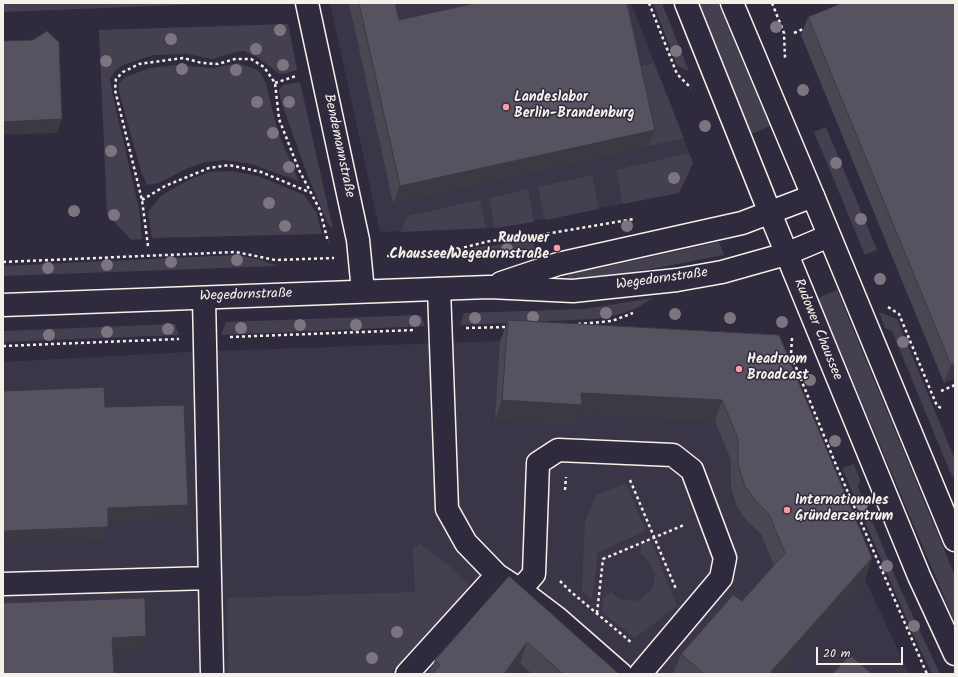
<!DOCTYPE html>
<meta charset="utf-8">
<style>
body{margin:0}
#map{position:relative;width:958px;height:677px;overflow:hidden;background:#2f2a3d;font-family:Kalam,sans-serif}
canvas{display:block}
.frame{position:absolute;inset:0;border:4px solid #f4f1e8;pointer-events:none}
.scale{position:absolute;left:816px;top:647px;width:87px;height:18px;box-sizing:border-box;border:2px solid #f4f1e8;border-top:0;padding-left:5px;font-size:12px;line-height:14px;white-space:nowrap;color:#f4f1e8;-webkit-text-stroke:3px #2f2a3d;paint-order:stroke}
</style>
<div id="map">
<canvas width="958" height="677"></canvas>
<div class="frame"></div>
<div class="scale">20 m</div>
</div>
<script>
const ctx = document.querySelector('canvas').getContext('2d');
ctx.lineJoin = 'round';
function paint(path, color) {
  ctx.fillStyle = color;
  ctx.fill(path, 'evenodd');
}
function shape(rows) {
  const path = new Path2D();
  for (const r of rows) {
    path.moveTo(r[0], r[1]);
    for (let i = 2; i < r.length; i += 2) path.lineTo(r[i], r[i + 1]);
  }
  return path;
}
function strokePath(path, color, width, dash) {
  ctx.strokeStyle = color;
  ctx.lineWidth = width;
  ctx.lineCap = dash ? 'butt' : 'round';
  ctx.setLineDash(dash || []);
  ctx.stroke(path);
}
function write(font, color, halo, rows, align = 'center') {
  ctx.font = font + ' Kalam,sans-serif';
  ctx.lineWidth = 3;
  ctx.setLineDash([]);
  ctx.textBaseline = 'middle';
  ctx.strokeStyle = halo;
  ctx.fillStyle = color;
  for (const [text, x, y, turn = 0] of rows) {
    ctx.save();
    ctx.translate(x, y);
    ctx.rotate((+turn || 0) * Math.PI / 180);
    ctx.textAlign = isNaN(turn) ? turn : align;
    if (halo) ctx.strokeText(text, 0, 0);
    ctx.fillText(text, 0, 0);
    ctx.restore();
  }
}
const built = shape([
 [330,3,631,3,693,163,679,193,495,228,380,232],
 [500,341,771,356,865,579,909,674,3,674,3,362,188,352]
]);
const green = shape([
 [3,3,230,3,3,12],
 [653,3,662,3,689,71,677,66],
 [699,3,718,3,770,126,752,134],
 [288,24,297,70,283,74,278,73,257,57,244,51,236,52,212,59,187,54,153,55,123,65,115,71,110,79,112,92,139,209,142,239,131,240,107,214,99,30],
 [238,63,257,70,262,75,266,84,278,133,299,181,251,164,224,160,205,162,186,169,159,183,147,185,141,171,119,92,119,83,125,77,150,68,176,65,214,68],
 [654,63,684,138,649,146,632,68],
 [300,82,333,229,328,224,307,174,281,101,279,90,283,85],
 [826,127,877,250,865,255,814,132],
 [689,153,693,163,679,193,623,204,616,170],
 [232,171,258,176,304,195,316,212,322,234,152,238,148,212,162,195,187,181,209,172],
 [592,175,599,209,545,220,538,187],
 [528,189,534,222,495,228,489,198],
 [480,200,486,228,401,232,407,216],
 [533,240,535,251,439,259,474,248],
 [719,242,724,255,608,277,571,281,567,278,570,273,596,269],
 [237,255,261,260,278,266,3,276,3,266],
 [837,290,955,576,955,623,818,298],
 [653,298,635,309,620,314,596,319,460,325,464,313,584,309],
 [879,312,897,319,955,460,955,476,952,477,892,331,885,328],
 [421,315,425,326,221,335,226,322],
 [175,324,179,335,3,342,3,331],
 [854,464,860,480,858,487,900,588,940,674,932,674,913,634,842,468],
 [626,484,646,531,598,552,592,600,582,592,585,521,596,495],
 [651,541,677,606,635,638,602,612,603,598,611,592,620,599,633,601,639,600,651,590,654,583,655,573,649,561,640,554,642,544],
 [420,544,448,565,470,587,389,674,228,674,227,598,415,592,413,548]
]);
const path = shape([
 [649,3,677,74,691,88],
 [772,3,784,33,785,58],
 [794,33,805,28],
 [275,83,296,76],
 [142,200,165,186,209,168,229,165,261,172,309,192],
 [148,246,142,200,115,90,116,79,123,72,139,64,183,58,202,63,218,64,235,59,251,59,264,67,275,83,279,119,299,170,320,210,328,242],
 [387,256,433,255,490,241,534,236,634,219],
 [3,262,236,252,275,260,334,258],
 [888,307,899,314,937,406,941,408],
 [578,324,612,321,633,313],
 [466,328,507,327],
 [230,337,415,330],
 [792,338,791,355,834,460,927,674],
 [3,346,179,339],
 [941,391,955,385],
 [630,480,676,589],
 [565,490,566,477],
 [560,581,570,591,632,643],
 [597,613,603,559,684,525]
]);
const minor = shape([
 [307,3,358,240,363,291],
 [686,3,770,213],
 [732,3,813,196],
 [439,289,447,509,466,543,497,575,520,590,557,618,621,674],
 [204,298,212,674],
 [3,584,210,578],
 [520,590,534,574,538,463,558,450,673,455,692,470,725,558,721,578,640,674],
 [407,674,497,575]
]);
const major = shape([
 [770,213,919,576,955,654],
 [501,283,558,264,742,223,813,196,955,540],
 [3,305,489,287,573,291,677,280,722,272,786,254,829,236]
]);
const trees = [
 [776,27],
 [280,30],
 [171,39],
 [256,49],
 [676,51],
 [106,61],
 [283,65],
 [182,69],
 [236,70],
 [803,90],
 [257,102],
 [289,102],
 [705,126],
 [273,133],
 [111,151],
 [836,163],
 [289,167],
 [674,178],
 [269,203],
 [74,211],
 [114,215],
 [861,219],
 [285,226],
 [627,226],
 [507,249],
 [237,260],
 [171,262],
 [107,265],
 [48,268],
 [880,279],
 [606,313],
 [675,314],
 [533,317],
 [475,318],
 [730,318],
 [415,321],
 [782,322],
 [300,325],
 [356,325],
 [241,328],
 [168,329],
 [107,332],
 [49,335],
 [903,342],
 [810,380],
 [835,441],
 [862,505],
 [887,566],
 [914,626],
 [397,632],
 [372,658]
];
const wall = shape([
 [349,3,395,3,399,20,649,146,393,203],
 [955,3,955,378,944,383,801,35,808,17],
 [508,320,779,335,872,558,865,579,780,674,673,674,681,654,742,601,774,565,761,534,747,521,737,507,731,486,731,460,715,421,578,414,574,425,495,420,500,341],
 [509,576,619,674,532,674,520,663,511,674,429,674,435,660]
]);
const shadedWall = shape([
 [62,119,57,133,3,135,3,122],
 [655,130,649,146,393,203,400,186],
 [955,363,955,378,944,383,951,365],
 [581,393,722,400,715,421,578,414,574,425,495,420,502,400],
 [188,505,183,519,103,522,108,508],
 [108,527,103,541,3,544,3,531],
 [872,558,865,579,780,674,769,674],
 [146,636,141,650,108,651,112,638],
 [527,642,520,663,511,674,504,674]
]);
const building = shape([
 [359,3,395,3,399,20,476,3,627,3,655,130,400,186,359,3],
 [842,3,955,3,955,363,951,365,808,17,842,3],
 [47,31,59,42,62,119,3,122,3,41,33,40,47,31],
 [508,320,779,335,872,558,769,674,704,674,681,654,733,595,742,601,785,553,769,514,755,500,745,486,738,465,738,439,722,400,581,393,582,405,502,400,508,320],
 [104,387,105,407,184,405,188,505,108,508,108,527,3,531,3,391,104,387],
 [509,576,619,674,561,674,562,673,527,642,504,674,432,674,440,665,435,660,509,576],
 [145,598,146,636,112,638,114,674,3,674,3,603,145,598],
 [850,655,872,674,832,674,850,655]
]);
const markers = [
 [506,107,4,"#ff9aa2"],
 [557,248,4,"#ff9aa2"],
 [739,369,4,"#ff9aa2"],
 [787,510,4,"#ff9aa2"]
];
const poiNames = [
 ["Landeslabor",514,99],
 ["Berlin-Brandenburg",514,115],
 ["Rudower",549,240,"right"],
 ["Chaussee/Wegedornstraße",549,256,"right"],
 ["Headroom",747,361],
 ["Broadcast",747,377],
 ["Internationales",795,502],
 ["Gründerzentrum",795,518]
];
const streetNames = [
 ["Bendemannstraße",338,146,78],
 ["Wegedornstraße",662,280,-8],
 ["Wegedornstraße",246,296,-2],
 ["Rudower Chaussee",817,330,68]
];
paint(built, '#3b3647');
paint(green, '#454050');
strokePath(minor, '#f4f1e8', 25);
strokePath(major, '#f4f1e8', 25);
strokePath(path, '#f4f1e8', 2.5, [3, 3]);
strokePath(minor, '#2f2a3d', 22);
strokePath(major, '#2f2a3d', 22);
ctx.fillStyle = '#7a757e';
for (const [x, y] of trees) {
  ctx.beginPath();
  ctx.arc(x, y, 6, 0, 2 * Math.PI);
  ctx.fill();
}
paint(wall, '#4a4752');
paint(shadedWall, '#3c3942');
paint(building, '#56525f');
strokePath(building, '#3c3942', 1);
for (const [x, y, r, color] of markers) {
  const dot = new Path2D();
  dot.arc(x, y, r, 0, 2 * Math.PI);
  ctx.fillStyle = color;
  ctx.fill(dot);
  strokePath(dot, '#2f2a3d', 1.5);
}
write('bold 14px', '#f4f1e8', '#2f2a3d', poiNames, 'left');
write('14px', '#f4f1e8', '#2f2a3d', streetNames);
</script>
